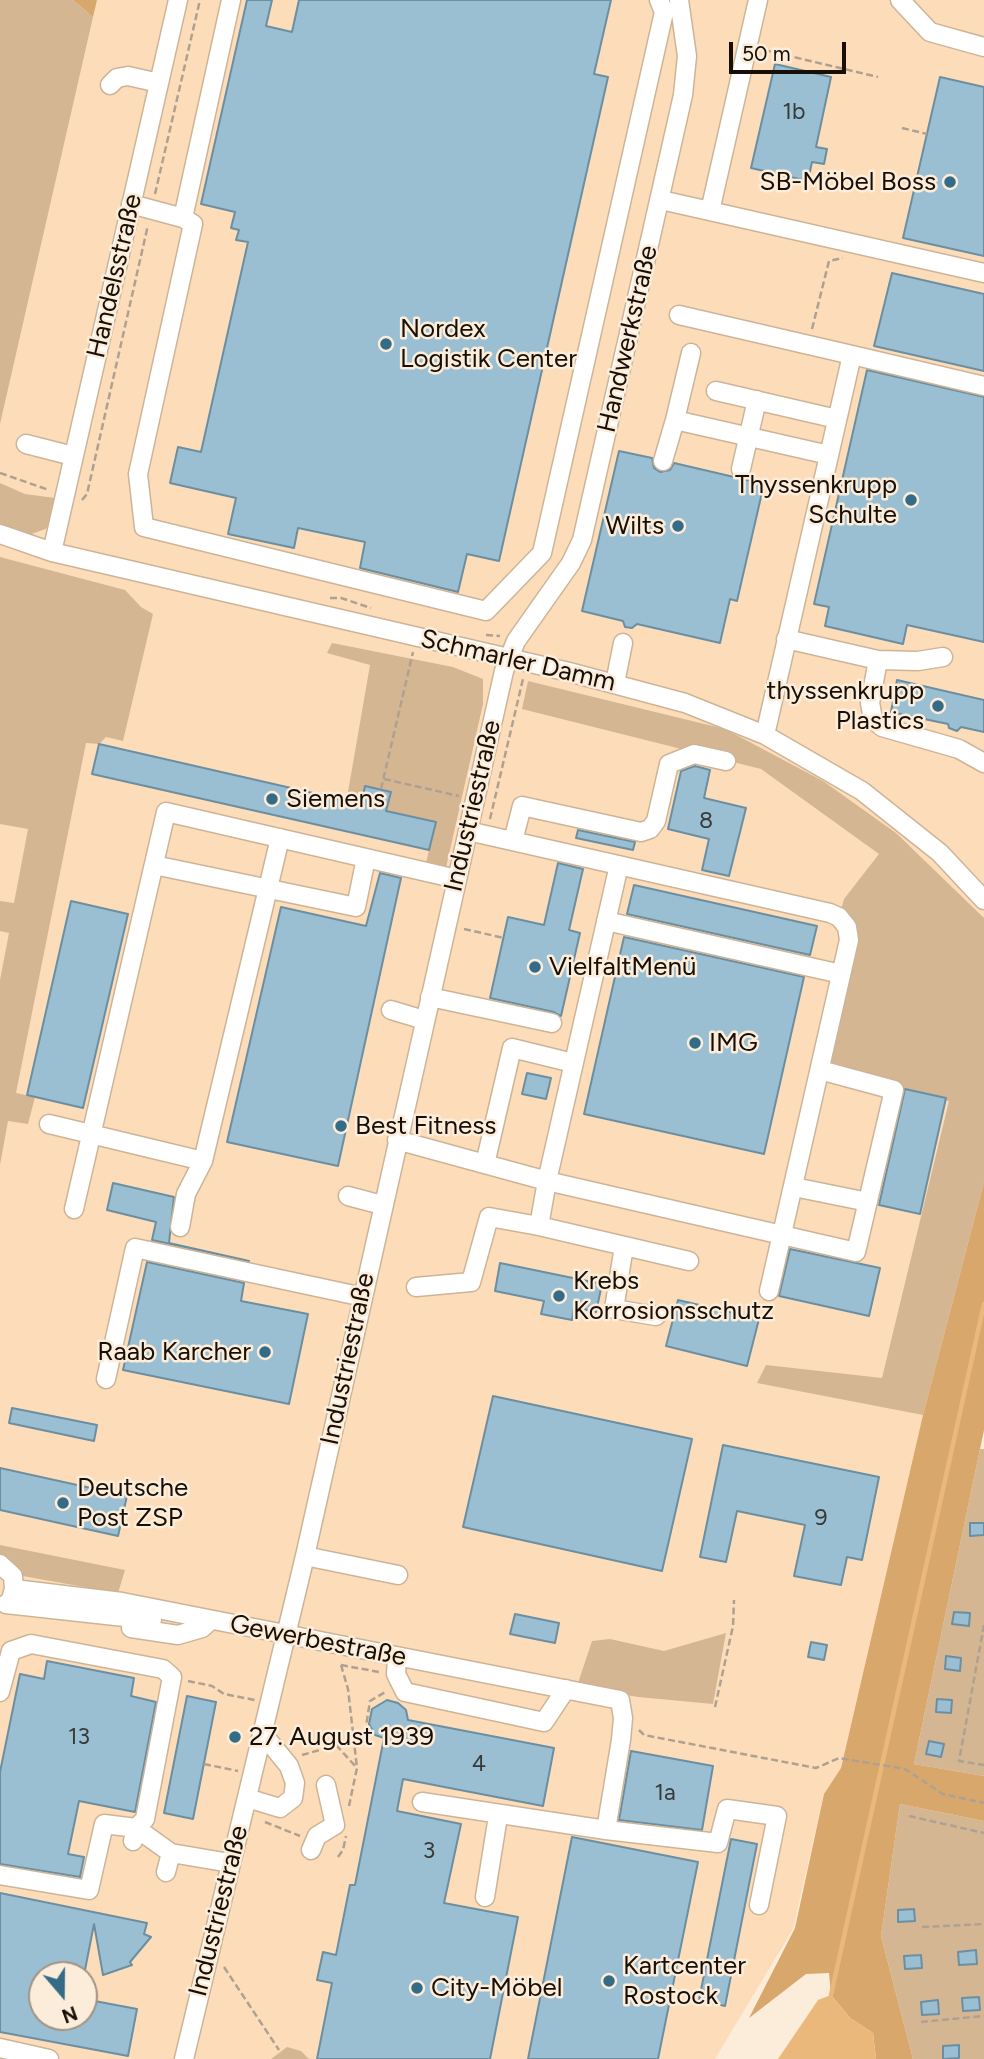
<!DOCTYPE html>
<meta charset="utf-8">
<style>
body{margin:0}
#map{position:relative;width:984px;height:2059px;overflow:hidden;background:#fcecda;font-family:Figtree,sans-serif}
canvas{display:block}
.north{position:absolute;left:28px;top:1961px;width:70px;height:70px;box-sizing:border-box;background:#fcecda;border:2px solid #a09385;border-radius:50%;rotate:160deg;font-size:19px;font-weight:700;line-height:28px;text-align:center;color:#170e05}
.north::after{content:'';display:block;margin:auto;width:24px;height:32px;background:#346b86;clip-path:polygon(50% 0,100% 100%,50% 72%,0 100%)}
.scale{position:absolute;left:729px;top:42px;width:117px;height:32px;box-sizing:border-box;border:4px solid #170e05;border-top:0;padding-left:9px;font-size:21px;line-height:24px;white-space:nowrap;color:#170e05;-webkit-text-stroke:5px #fcecda;paint-order:stroke}
</style>
<div id="map">
<canvas width="984" height="2059"></canvas>
<div class="north">N</div>
<div class="scale">50 m</div>
</div>
<script>
const ctx = document.querySelector('canvas').getContext('2d');
ctx.lineJoin = 'round';
function paint(path, color) {
  ctx.fillStyle = color;
  ctx.fill(path, 'evenodd');
}
function shape(rows) {
  const path = new Path2D();
  for (const r of rows) {
    path.moveTo(r[0], r[1]);
    for (let i = 2; i < r.length; i += 2) path.lineTo(r[i], r[i + 1]);
  }
  return path;
}
function strokePath(path, color, width, dash) {
  ctx.strokeStyle = color;
  ctx.lineWidth = width;
  ctx.lineCap = dash ? 'butt' : 'round';
  ctx.setLineDash(dash || []);
  ctx.stroke(path);
}
function write(font, color, halo, rows, align = 'center') {
  ctx.font = font + ' Figtree,sans-serif';
  ctx.lineWidth = 5;
  ctx.setLineDash([]);
  ctx.textBaseline = 'middle';
  ctx.strokeStyle = halo;
  ctx.fillStyle = color;
  for (const [text, x, y, turn = 0] of rows) {
    ctx.save();
    ctx.translate(x, y);
    ctx.rotate((+turn || 0) * Math.PI / 180);
    ctx.textAlign = isNaN(turn) ? turn : align;
    if (halo) ctx.strokeText(text, 0, 0);
    ctx.fillText(text, 0, 0);
    ctx.restore();
  }
}
const built = shape([
 [92,0,984,0,984,1182,923,1415,841,1768,824,1794,793,1929,715,2059,0,2059,0,395],
 [42,1975,84,1975,84,2017,42,2017]
]);
const green = shape([
 [0,0,73,0,93,17,0,424],
 [0,483,25,494,55,498,58,502,48,528,29,535,0,524],
 [0,557,125,590,141,607,153,614,123,741,106,737,99,744,86,743,16,1093,35,1097,28,1124,8,1121,0,1165,0,980,9,933,0,931,0,901,14,903,28,829,0,824],
 [332,643,453,667,483,679,483,704,445,872,425,868,435,822,378,809,379,806,387,807,390,792,365,786,363,795,348,792,370,665,327,653],
 [528,681,725,729,823,781,896,833,984,918,984,1182,923,1415,757,1383,766,1365,882,1378,949,1101,820,1070,849,940,839,917,844,899,879,854,761,769,522,709],
 [980,1449,984,1449,984,1776,914,1764],
 [0,1545,125,1570,118,1593,0,1572],
 [726,1633,713,1704,638,1697,577,1686,592,1641,610,1639,664,1651],
 [900,1804,984,1821,984,2059,913,2059,881,1936],
 [287,2047,301,2051,309,2059,271,2059]
]);
const forest = shape([
 [73,0,97,0,93,17],
 [984,1182,984,1430,914,1764,984,1776,984,1821,900,1804,881,1936,913,2059,876,2059,873,2033,850,2018,831,1995,829,1973,806,1974,749,2018,795,1928,824,1794,841,1768,923,1415]
]);
const water = shape([
 [831,1995,850,2018,873,2033,876,2059,778,2059,818,2000]
]);
const stream = shape([
 [831,1995,984,1304]
]);
const building = shape([
 [247,0,272,0,266,26,292,32,299,0,611,0,594,74,608,77,499,561,467,554,458,592,360,568,365,542,298,528,294,548,228,534,236,498,170,483,178,447,201,452,248,242,236,240,239,230,231,228,235,212,201,204,247,0],
 [775,64,831,77,816,147,827,149,824,164,812,162,808,181,751,168,775,64],
 [940,77,984,87,984,256,903,238,940,77],
 [892,273,984,294,984,371,874,346,892,273],
 [867,370,984,397,984,642,907,625,903,644,825,626,829,607,814,604,867,370],
 [619,451,652,458,654,468,660,472,670,470,674,463,764,484,737,601,730,599,720,643,637,624,632,628,625,627,623,621,582,611,619,451],
 [897,680,984,700,984,732,961,727,957,731,949,728,948,724,891,712,897,680],
 [99,744,361,804,365,786,391,792,386,811,436,822,429,850,92,774,99,744],
 [695,766,710,770,704,798,746,808,729,876,702,870,709,839,668,829,681,771,695,766],
 [578,830,635,842,633,850,576,838,578,830],
 [558,863,583,869,569,930,580,933,561,1016,554,1012,490,998,508,917,544,925,558,863],
 [380,873,401,878,338,1166,227,1142,281,907,366,926,380,873],
 [634,885,817,926,810,955,627,914,634,885],
 [71,901,128,914,83,1108,27,1095,71,901],
 [624,937,804,977,764,1154,584,1114,624,937],
 [527,1073,551,1078,546,1099,522,1094,527,1073],
 [905,1089,946,1098,920,1214,879,1205,905,1089],
 [113,1183,174,1197,169,1243,249,1261,152,1240,156,1222,107,1210,113,1183],
 [790,1249,880,1268,869,1316,779,1296,790,1249],
 [147,1262,244,1283,241,1301,308,1314,289,1404,123,1370,147,1262],
 [500,1263,602,1284,596,1312,574,1307,572,1320,541,1314,544,1301,495,1291,500,1263],
 [678,1300,759,1319,747,1366,666,1346,678,1300],
 [493,1396,692,1439,662,1571,463,1527,493,1396],
 [12,1408,97,1425,94,1441,9,1423,12,1408],
 [723,1445,879,1477,862,1560,847,1557,841,1585,794,1576,805,1525,737,1511,726,1562,700,1557,723,1445],
 [0,1468,127,1496,118,1536,0,1510,0,1468],
 [970,1523,984,1523,984,1535,970,1536,970,1523],
 [954,1612,970,1613,969,1626,952,1624,954,1612],
 [515,1614,559,1623,555,1643,510,1634,515,1614],
 [811,1642,827,1645,824,1660,808,1657,811,1642],
 [946,1656,961,1658,960,1671,945,1669,946,1656],
 [47,1661,134,1678,131,1696,156,1702,135,1812,79,1801,68,1854,84,1857,80,1877,0,1864,0,1772,20,1674,44,1679,47,1661],
 [187,1696,216,1702,193,1819,164,1813,187,1696],
 [937,1699,952,1700,951,1713,936,1712,937,1699],
 [387,1700,398,1703,406,1710,408,1720,554,1748,543,1806,403,1779,397,1811,461,1824,444,1903,518,1917,490,2059,317,2059,332,1983,317,1980,323,1952,336,1955,350,1885,355,1885,384,1738,375,1735,369,1724,372,1709,387,1700],
 [929,1741,944,1744,941,1757,926,1754,929,1741],
 [631,1751,713,1766,702,1830,619,1820,631,1751],
 [572,1837,698,1862,658,2059,528,2059,572,1837],
 [731,1839,757,1844,725,2006,699,2000,731,1839],
 [0,1893,147,1923,144,1934,151,1937,130,1962,132,1965,103,1975,94,1924,84,1975,42,1975,42,1987,33,1989,42,1991,42,2017,84,2017,84,1999,137,2009,128,2056,0,2032,0,1893],
 [914,1909,915,1921,898,1922,898,1910,914,1909],
 [976,1950,977,1964,959,1965,958,1952,976,1950],
 [921,1955,922,1968,905,1969,904,1956,921,1955],
 [979,1997,980,2010,963,2011,962,1998,979,1997],
 [938,2000,939,2014,922,2015,921,2002,938,2000],
 [959,2045,959,2058,943,2059,943,2046,959,2045]
]);
const path = shape([
 [764,50,878,77],
 [902,128,927,134],
 [155,194,200,0],
 [812,329,829,261,843,258],
 [0,473,49,490],
 [82,500,87,494,148,225],
 [330,598,341,598,371,608],
 [486,635,500,636],
 [384,779,459,796],
 [381,789,413,652],
 [490,819,523,679],
 [464,929,504,938],
 [984,1625,959,1761,984,1765],
 [341,1665,379,1672],
 [341,1665,348,1689,357,1768,349,1806],
 [188,1681,212,1686,224,1694,255,1700],
 [715,1707,733,1626,734,1600],
 [639,1730,644,1735,816,1768,839,1758,905,1769,943,1794,984,1803],
 [365,1733,370,1701,387,1691],
 [336,1745,357,1768],
 [302,1755,355,1740],
 [204,1764,238,1771],
 [909,1816,984,1833],
 [265,1822,300,1836],
 [338,1857,343,1850,346,1836],
 [922,1927,984,1924],
 [224,1967,279,2050],
 [921,2022,984,2016]
]);
const minor = shape([
 [900,0,930,32,984,47],
 [110,85,117,78,128,76,159,83],
 [661,200,984,273],
 [131,204,183,218,193,224,138,474,144,527,486,611,542,553,664,12,659,0],
 [710,211,758,0],
 [183,218,231,0],
 [679,315,852,355],
 [691,353,675,420,829,455],
 [716,391,837,419],
 [26,444,73,456],
 [663,461,675,420],
 [741,469,757,400],
 [0,534,52,552,569,672,685,703,765,735,862,791,940,853,984,900],
 [52,552,178,0],
 [786,639,878,660,918,661,943,657],
 [878,660,870,703,873,719,882,727,959,749,984,763],
 [615,683,623,643],
 [765,735,852,355,984,386],
 [468,831,830,913,839,917,847,927,849,940,769,1291],
 [513,841,522,806,641,832,650,829,656,821,669,764,694,754,726,761],
 [154,865,356,907,366,858],
 [606,921,841,974],
 [430,997,552,1023],
 [391,1010,424,1020],
 [49,1124,203,1161],
 [397,1140,547,1181,619,865],
 [485,1164,512,1048,573,1063],
 [794,1187,868,1202],
 [348,1196,382,1205],
 [74,1209,166,812,457,879],
 [539,1226,689,1261],
 [180,1227,186,1194,203,1161,280,838],
 [624,1246,614,1309,656,1316],
 [416,1287,471,1282,489,1217,539,1226,547,1181,856,1252,894,1090,820,1070],
 [106,1379,135,1248,354,1295],
 [305,1556,398,1575],
 [0,1564,13,1576,14,1589,11,1599],
 [14,1589,122,1602,620,1700,623,1718,621,1740,606,1830,718,1843,727,1809,777,1816,759,1905],
 [6,1604,152,1620],
 [131,1628,178,1635,202,1628,211,1620],
 [397,1657,396,1674,405,1692,544,1722,566,1689],
 [0,1692,11,1651,31,1644,163,1669,172,1677,145,1819,136,1828,133,1841],
 [247,1798,280,1808,293,1798,295,1783,289,1766,262,1733],
 [422,1802,606,1830],
 [311,1850,317,1836,335,1825,326,1785],
 [166,1872,171,1853],
 [0,1875,89,1890,104,1824,136,1828,171,1853,230,1863],
 [485,1897,498,1816],
 [0,2048,49,2059],
 [184,2059,305,1556,504,671,516,641,571,563,582,540,683,95,687,56,679,0]
]);
const markers = [
 [950,182,7,"#346b86"],
 [386,344,7,"#346b86"],
 [911,500,7,"#346b86"],
 [678,526,7,"#346b86"],
 [938,706,7,"#346b86"],
 [272,799,7,"#346b86"],
 [535,967,7,"#346b86"],
 [695,1043,7,"#346b86"],
 [341,1126,7,"#346b86"],
 [559,1296,7,"#346b86"],
 [265,1352,7,"#346b86"],
 [63,1503,7,"#346b86"],
 [235,1737,7,"#346b86"],
 [609,1981,7,"#346b86"],
 [417,1988,7,"#346b86"]
];
const numberNames = [
 ["1b",794,112],
 ["8",706,821],
 ["9",821,1518],
 ["13",79,1737],
 ["4",479,1764],
 ["1a",665,1793],
 ["3",429,1851]
];
const poiNames = [
 ["SB-Möbel Boss",936,182,"right"],
 ["Nordex",400,329],
 ["Logistik Center",400,359],
 ["Thyssenkrupp",897,485,"right"],
 ["Schulte",897,515,"right"],
 ["Wilts",664,526,"right"],
 ["thyssenkrupp",924,691,"right"],
 ["Plastics",924,721,"right"],
 ["Siemens",286,799],
 ["VielfaltMenü",549,967],
 ["IMG",709,1043],
 ["Best Fitness",355,1126],
 ["Krebs",573,1281],
 ["Korrosionsschutz",573,1311],
 ["Raab Karcher",251,1352,"right"],
 ["Deutsche",77,1488],
 ["Post ZSP",77,1518],
 ["27. August 1939",249,1737],
 ["Kartcenter",623,1966],
 ["Rostock",623,1996],
 ["City-Möbel",431,1988]
];
const streetNames = [
 ["Handelsstraße",115,276,-77],
 ["Handwerkstraße",628,339,-77],
 ["Schmarler Damm",518,661,13],
 ["Industriestraße",473,806,-77],
 ["Industriestraße",348,1359,-78],
 ["Gewerbestraße",318,1641,11],
 ["Industriestraße",219,1911,-76]
];
paint(built, '#fdddb9');
paint(green, '#d5b693');
paint(forest, '#d8a76b');
paint(water, '#ebb87c');
strokePath(stream, '#ebb87c', 4.5);
paint(building, '#9abfd3');
strokePath(building, '#6b8fa1', 2);
strokePath(minor, '#cdb497', 21);
strokePath(path, '#afa192', 2.5, [7, 3.5]);
strokePath(minor, '#fff', 18);
for (const [x, y, r, color] of markers) {
  const dot = new Path2D();
  dot.arc(x, y, r, 0, 2 * Math.PI);
  ctx.fillStyle = color;
  ctx.fill(dot);
  strokePath(dot, '#fcecda', 2.5);
}
write('23px', '#383a38', null, numberNames);
write('26px', '#170e05', '#fcecda', poiNames, 'left');
write('26px', '#170e05', '#fcecda', streetNames);
</script>
